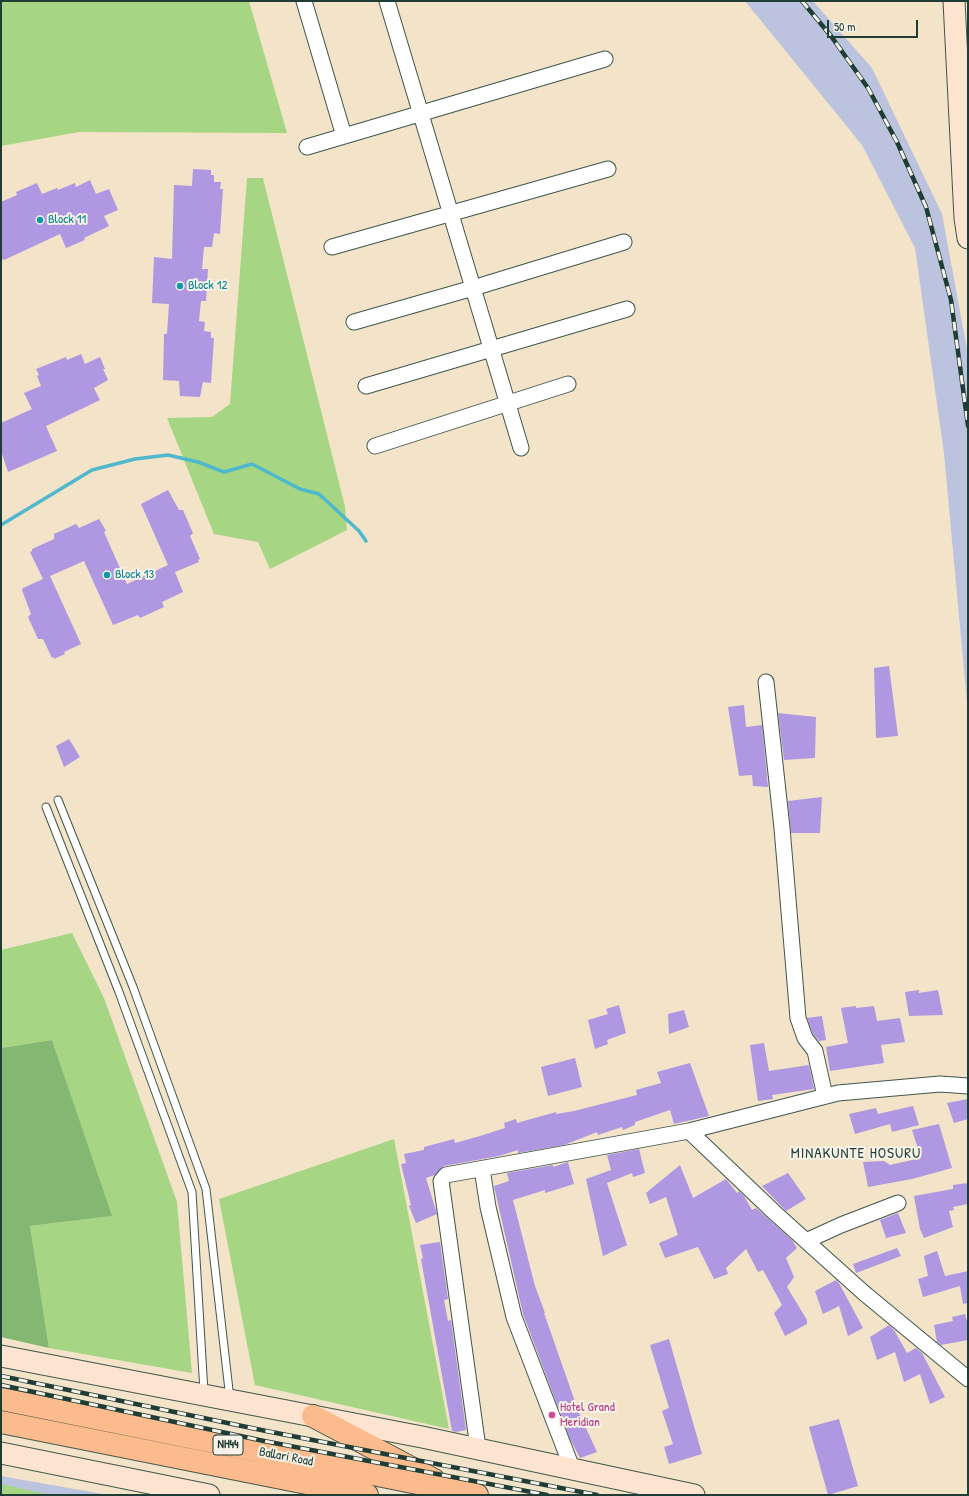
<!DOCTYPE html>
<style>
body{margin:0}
#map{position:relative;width:969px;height:1496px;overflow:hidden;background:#f2e3c9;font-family:"Patrick Hand",sans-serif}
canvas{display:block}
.frame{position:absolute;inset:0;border:2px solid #1f3d34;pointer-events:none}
.scale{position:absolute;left:827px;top:20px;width:91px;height:18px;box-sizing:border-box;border:2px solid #1f3d34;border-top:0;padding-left:5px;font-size:12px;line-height:14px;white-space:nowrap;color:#1f3d34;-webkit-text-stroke:3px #f7f3e8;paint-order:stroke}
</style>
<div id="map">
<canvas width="969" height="1496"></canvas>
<div class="frame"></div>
<div class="scale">50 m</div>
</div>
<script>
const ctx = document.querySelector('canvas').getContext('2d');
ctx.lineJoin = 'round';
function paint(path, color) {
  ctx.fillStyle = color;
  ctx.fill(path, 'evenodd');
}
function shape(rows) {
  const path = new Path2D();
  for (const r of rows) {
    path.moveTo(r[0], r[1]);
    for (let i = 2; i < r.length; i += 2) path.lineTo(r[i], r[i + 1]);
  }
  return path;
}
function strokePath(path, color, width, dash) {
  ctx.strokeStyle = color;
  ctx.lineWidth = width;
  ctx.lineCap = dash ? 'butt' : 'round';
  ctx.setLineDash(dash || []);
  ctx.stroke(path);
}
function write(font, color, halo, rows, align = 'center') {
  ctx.font = font + ' "Patrick Hand",sans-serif';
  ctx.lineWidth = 4;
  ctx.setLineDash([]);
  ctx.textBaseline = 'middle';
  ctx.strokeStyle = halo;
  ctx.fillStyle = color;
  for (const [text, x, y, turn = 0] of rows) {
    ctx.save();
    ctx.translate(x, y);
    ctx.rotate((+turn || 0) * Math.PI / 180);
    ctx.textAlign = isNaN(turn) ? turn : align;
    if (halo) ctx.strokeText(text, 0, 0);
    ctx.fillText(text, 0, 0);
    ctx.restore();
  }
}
const industrial = shape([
 [745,1,813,1,872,68,942,214,968,355,968,714,944,453,915,248,862,145],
 [1,1476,108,1495,1,1495]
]);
const green = shape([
 [1,1,249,1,287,133,79,132,1,146],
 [247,178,263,178,345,507,347,530,270,569,258,542,214,534,167,418,212,417,230,404],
 [72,933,104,998,177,1202,192,1373,49,1348,30,1226,111,1216,52,1040,1,1048,1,950],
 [394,1139,449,1429,255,1385,219,1199],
 [1,1484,51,1495,1,1495]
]);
const forest = shape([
 [52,1040,112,1216,30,1226,49,1348,1,1337,1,1048]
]);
const stream = shape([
 [1,525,92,470,135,459,168,455,198,462,224,472,252,464,300,489,319,494,359,531,366,541]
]);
const building = shape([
 [193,169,211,170,211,175,214,175,214,182,221,182,220,189,223,189,220,234,214,233,212,247,204,247,202,269,208,269,206,301,201,301,199,321,205,322,204,331,211,332,211,338,214,338,211,383,203,382,200,397,180,396,179,381,163,380,164,334,167,334,169,304,152,303,154,257,172,259,174,185,192,186],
 [90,180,96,194,109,189,118,210,104,216,109,226,84,238,85,240,66,248,60,234,4,260,3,259,1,260,1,202,17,195,16,192,37,183,42,194,57,188,58,190,75,183,76,187],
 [81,354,85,364,100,357,105,369,103,369,108,380,94,388,100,400,46,426,57,451,8,472,1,451,1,423,32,409,24,393,41,386,37,376,39,375,36,369,66,357,67,360],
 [168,490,179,510,183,510,193,533,190,536,200,559,198,560,199,562,175,572,183,592,162,602,164,607,140,618,138,615,113,625,84,561,50,576,81,644,64,652,65,654,54,659,54,657,52,658,43,639,38,639,28,617,31,614,22,590,23,588,43,579,30,552,32,551,32,549,54,539,54,534,76,524,79,528,99,519,106,531,104,532,127,584,168,565,141,504],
 [889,666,898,736,876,738,874,668],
 [744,705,746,727,762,725,768,787,753,786,752,775,739,776,728,707],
 [778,713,816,717,815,758,784,760],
 [69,739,80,757,64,767,56,746],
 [822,797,820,833,791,833,788,801],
 [919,990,919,993,938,990,943,1015,909,1016,905,992],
 [619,1005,626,1033,607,1040,608,1044,595,1049,588,1020,608,1014,606,1009],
 [856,1006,856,1008,874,1006,877,1021,900,1018,905,1042,881,1045,884,1063,830,1071,826,1047,848,1043,841,1008],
 [684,1010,689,1027,669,1034,668,1014],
 [822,1016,826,1040,819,1041,813,1034,807,1018],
 [764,1043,769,1071,809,1065,814,1089,772,1095,773,1099,758,1101,750,1045],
 [575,1058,582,1087,548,1096,541,1067],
 [690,1063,709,1116,674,1124,670,1110,635,1122,635,1125,623,1130,622,1127,598,1135,597,1132,564,1145,518,1153,518,1150,499,1156,444,1166,435,1175,426,1178,437,1214,416,1223,409,1206,411,1205,401,1164,406,1163,404,1154,424,1150,424,1147,454,1139,455,1143,480,1136,505,1128,504,1123,516,1119,517,1123,556,1112,556,1114,574,1111,637,1095,636,1090,661,1083,657,1072],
 [968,1099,968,1119,954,1123,947,1103],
 [913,1106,919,1125,892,1132,890,1124,855,1134,849,1114,876,1108,878,1114],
 [939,1124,952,1168,912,1179,868,1187,863,1162,884,1161,890,1165,921,1158,912,1130],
 [639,1149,645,1173,633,1177,632,1173,607,1183,627,1245,603,1256,586,1179,611,1170,607,1155],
 [568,1162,574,1184,545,1193,545,1190,513,1200,535,1286,545,1313,544,1313,579,1413,597,1452,580,1458,570,1439,523,1314,494,1186,509,1181,507,1173,553,1165,553,1167],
 [680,1165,693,1198,726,1179,737,1193,739,1191,744,1196,752,1210,756,1208,792,1240,797,1248,786,1258,794,1277,787,1287,807,1320,807,1324,785,1336,774,1313,782,1305,763,1270,758,1272,746,1249,726,1268,728,1274,714,1279,698,1247,665,1258,659,1243,678,1235,666,1197,650,1204,646,1193],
 [788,1173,806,1199,786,1211,762,1186],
 [968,1183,968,1204,953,1207,954,1210,949,1211,953,1227,924,1238,920,1229,914,1196,953,1189,953,1185],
 [898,1213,906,1233,886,1238,880,1220],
 [440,1242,448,1299,444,1300,448,1321,451,1320,466,1430,456,1432,452,1431,421,1259,423,1258,420,1245],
 [897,1248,901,1256,856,1273,853,1264],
 [937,1251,945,1276,968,1271,968,1303,963,1304,960,1286,923,1297,918,1279,928,1276,924,1256],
 [836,1280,839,1283,863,1328,848,1336,839,1306,823,1314,815,1291],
 [965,1314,968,1325,968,1340,941,1345,937,1342,934,1325,953,1321,952,1317],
 [889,1325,894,1330,907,1353,916,1348,922,1353,945,1397,930,1404,920,1374,904,1382,895,1352,877,1360,870,1337],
 [669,1339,702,1454,669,1464,664,1447,673,1444,662,1411,669,1408,650,1345],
 [839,1419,858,1486,828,1495,809,1427]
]);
const lane = shape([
 [58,800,133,987,206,1189,230,1399],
 [46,807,119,992,192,1192,204,1392]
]);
const street = shape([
 [304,1,344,136],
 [387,1,521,448],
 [307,147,605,59],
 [332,247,608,169],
 [354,322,473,288,624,242],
 [366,386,627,309],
 [375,446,568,384],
 [766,682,782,828,798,1018,805,1038,815,1051,825,1096],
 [689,1131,838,1093,940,1084,968,1086],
 [482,1169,488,1207,514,1317,572,1468],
 [806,1241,841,1225,898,1203],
 [478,1448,441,1181,446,1175,689,1131,775,1213,864,1293,968,1379]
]);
const secondary = shape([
 [954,1,965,218,968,238],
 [1,1356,422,1437,694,1495],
 [1,1453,209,1495]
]);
const highway = shape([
 [1,1399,477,1495],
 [313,1416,434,1480],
 [1,1422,367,1495]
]);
const rail = shape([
 [802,1,831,36,868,88,897,142,926,207,951,300,968,426],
 [1,1376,266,1431,597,1495],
 [1,1385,264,1441,547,1495]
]);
const markers = [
 [40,220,4,"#0f9aa8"],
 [180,286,4,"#0f9aa8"],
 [107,575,4,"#0f9aa8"],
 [552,1415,4,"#d1479c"]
];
const shields = [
 [228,1445,30]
];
const shieldNames = [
 ["NH44",228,1445]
];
const cultureNames = [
 ["Block 11",48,220],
 ["Block 12",188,286],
 ["Block 13",115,575]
];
const hotelNames = [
 ["Hotel Grand",560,1408],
 ["Meridian",560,1423]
];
const streetNames = [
 ["Ballari Road",286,1457,11]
];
const quarterNames = [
 ["MINAKUNTE HOSURU",856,1154]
];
paint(industrial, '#bcc3de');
paint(green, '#a6d683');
paint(forest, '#84b771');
strokePath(stream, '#4fb8cd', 3.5);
paint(building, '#af97e2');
strokePath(lane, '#3f564a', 9);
strokePath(street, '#3f564a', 17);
strokePath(secondary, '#3f564a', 23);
strokePath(highway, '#3f564a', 24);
strokePath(lane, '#fff', 7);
strokePath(street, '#fff', 15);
strokePath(secondary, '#fde4d1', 21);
strokePath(highway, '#fbbb8c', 22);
strokePath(rail, '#1f3d34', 4.5);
strokePath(rail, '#f7f3e8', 3, [9]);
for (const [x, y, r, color] of markers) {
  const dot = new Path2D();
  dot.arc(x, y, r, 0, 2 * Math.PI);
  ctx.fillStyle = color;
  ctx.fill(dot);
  strokePath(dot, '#f7f3e8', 1.5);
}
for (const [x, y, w] of shields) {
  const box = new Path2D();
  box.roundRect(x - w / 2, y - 10, w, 20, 3);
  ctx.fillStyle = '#f7f3e8';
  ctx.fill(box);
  strokePath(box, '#1f3d34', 1);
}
write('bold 12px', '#1f3d34', null, shieldNames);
write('13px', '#0d838f', '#f7f3e8', cultureNames, 'left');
write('13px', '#b23c85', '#f7f3e8', hotelNames, 'left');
write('13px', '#1f3d34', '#f7f3e8', streetNames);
ctx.letterSpacing = '1px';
write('15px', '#1f3d34', '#f7f3e8', quarterNames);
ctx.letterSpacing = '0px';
</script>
